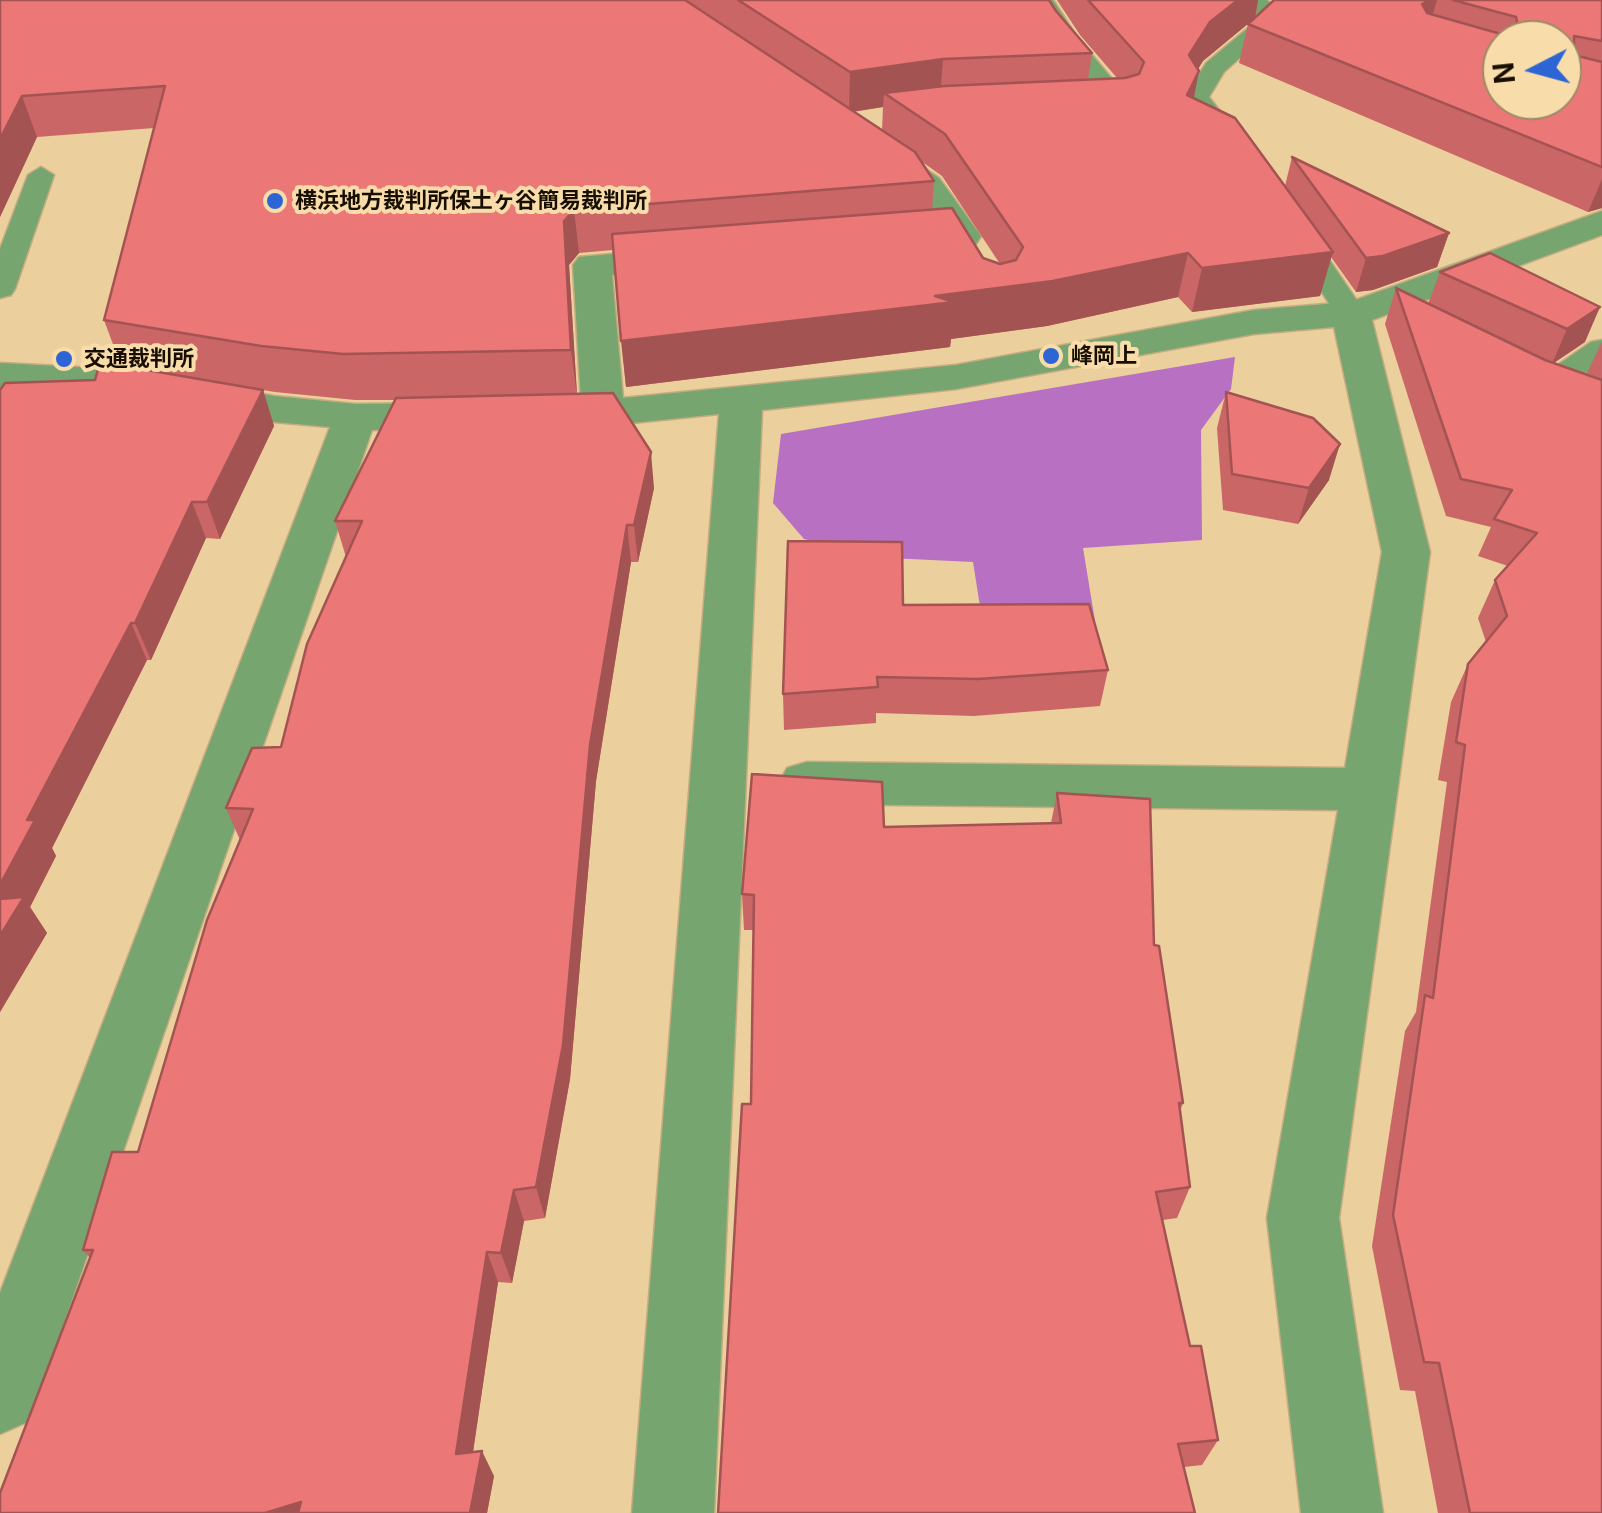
<!DOCTYPE html>
<meta charset="utf-8">
<style>
body{margin:0}
#map{position:relative;width:1602px;height:1513px;overflow:hidden;background:#ebcf9c;font-family:Inter,sans-serif}
canvas{display:block}
.north{position:absolute;left:1482px;top:20px;width:100px;height:100px;box-sizing:border-box;background:#f8dca9;border:2px solid #9e8a65;border-radius:50%;rotate:264deg;font-size:28px;font-weight:700;line-height:40px;text-align:center;color:#180e00}
.north::after{content:'';display:block;margin:auto;width:35px;height:45px;background:#2d66d4;clip-path:polygon(50% 0,100% 100%,50% 72%,0 100%)}
</style>
<div id="map">
<canvas width="1602" height="1513"></canvas>
<div class="north">N</div>
</div>
<script>
const ctx = document.querySelector('canvas').getContext('2d');
ctx.lineJoin = 'round';
function paint(path, color) {
  ctx.fillStyle = color;
  ctx.fill(path, 'evenodd');
}
function shape(rows) {
  const path = new Path2D();
  for (const r of rows) {
    path.moveTo(r[0], r[1]);
    for (let i = 2; i < r.length; i += 2) path.lineTo(r[i], r[i + 1]);
  }
  return path;
}
function strokePath(path, color, width, dash) {
  ctx.strokeStyle = color;
  ctx.lineWidth = width;
  ctx.lineCap = dash ? 'butt' : 'round';
  ctx.setLineDash(dash || []);
  ctx.stroke(path);
}
function write(font, color, halo, rows, align = 'center') {
  ctx.font = font + ' Inter,"Noto Sans JP",sans-serif';
  ctx.lineWidth = 8;
  ctx.setLineDash([]);
  ctx.textBaseline = 'middle';
  ctx.strokeStyle = halo;
  ctx.fillStyle = color;
  for (const [text, x, y, turn = 0] of rows) {
    ctx.save();
    ctx.translate(x, y);
    ctx.rotate((+turn || 0) * Math.PI / 180);
    ctx.textAlign = isNaN(turn) ? turn : align;
    if (halo) ctx.strokeText(text, 0, 0);
    ctx.fillText(text, 0, 0);
    ctx.restore();
  }
}
const forest = shape([
 [1235,357,1231,389,1201,430,1202,540,1083,548,1095,621,982,619,973,562,889,558,804,539,773,503,781,434]
]);
const service = shape([
 [1243,0,1267,0,1284,18,1224,72,1209,97,1246,145,1233,153,1224,150,1185,97,1206,63,1260,18,1243,0],
 [41,167,54,175,15,289,11,295,0,298,0,249,28,175,41,167],
 [1293,219,1303,221,1366,314,1362,320,1351,323,1340,320,1336,314,1279,227,1293,219],
 [1602,340,1602,363,1557,391,1546,394,1535,391,1530,384,1591,342,1602,340]
]);
const minor = shape([
 [1025,0,1053,0,1077,37,1134,105,1129,112,1077,117,1066,114,1061,107,1066,100,1094,97,1054,48,1025,0],
 [874,140,886,143,939,178,981,236,976,244,920,250,907,247,902,239,907,231,938,227,915,192,862,157,857,150,862,143,874,140],
 [1602,211,1602,235,1372,320,1430,552,1339,1218,1383,1513,1301,1513,1267,1218,1338,810,807,804,787,798,779,783,787,768,807,762,1345,768,1382,552,1334,327,1254,334,956,389,762,410,714,1513,632,1513,719,414,603,426,549,428,534,424,528,415,534,406,581,401,573,265,579,257,690,247,703,250,709,258,703,266,690,269,612,275,623,398,956,365,1254,310,1350,302,1602,211],
 [0,363,134,370,274,396,355,404,463,403,478,407,484,416,478,425,463,429,372,430,39,1395,27,1422,0,1434,0,1293,330,427,274,422,134,396,50,387,0,387,0,363]
]);
const wall = shape([
 [0,0,1049,0,1056,11,1092,53,1088,80,1117,78,1080,35,1057,0,1258,0,1255,18,1203,61,1198,69,1194,98,1285,186,1292,157,1449,233,1437,267,1373,290,1356,292,1331,257,1320,296,1192,312,1178,297,1047,326,951,339,950,347,626,387,613,250,579,253,569,265,577,394,654,488,638,562,631,562,596,781,570,1079,545,1218,524,1221,512,1283,498,1282,473,1452,494,1476,487,1513,0,1513,90,1258,83,1250,138,1152,240,840,226,808,281,747,346,557,335,521,395,400,355,400,275,392,121,366,104,320,154,128,37,137,0,217],
 [883,107,882,131,853,112],
 [921,161,942,176,1000,264,983,258,932,210,934,181],
 [1272,0,1602,0,1602,208,1588,212,1239,63,1248,24,1273,1],
 [1490,253,1585,342,1554,363,1586,375,1602,342,1602,1513,1438,1513,1415,1391,1400,1390,1372,1246,1405,1031,1416,1012,1447,782,1438,780,1451,702,1468,664,1486,642,1478,618,1495,580,1508,566,1478,556,1491,527,1446,516,1385,324,1396,288,1428,304,1440,272],
 [0,390,263,390,274,426,220,539,206,538,151,660,147,660,52,848,56,856,30,907,47,933,0,1012],
 [1226,392,1329,480,1298,524,1223,510,1217,428],
 [903,605,1108,670,1100,706,974,716,876,713,876,723,784,730,783,694],
 [1057,793,1154,945,1183,1103,1180,1111,1190,1187,1177,1218,1163,1220,1190,1346,1218,1440,1202,1465,1184,1467,751,1104,753,930,744,930,742,894,884,827,1051,823]
]);
const shadedWall = shape([
 [1238,0,1258,0,1255,18,1203,61,1182,95,1189,55,1210,22],
 [1430,0,1437,0,1427,34,1422,4],
 [943,59,940,99,884,93,883,107,849,112,850,72],
 [1199,71,1191,112,1187,95],
 [22,96,37,137,0,217,0,139],
 [1602,179,1602,208,1588,212],
 [574,210,579,253,569,265,577,396,571,350,564,221],
 [1449,233,1437,267,1373,290,1356,292,1366,258],
 [1333,252,1320,296,1192,312,1202,268],
 [1188,253,1178,297,1047,326,951,339,950,347,626,387,621,341,935,296],
 [1600,307,1585,342,1552,364,1567,329],
 [263,390,274,426,220,539,207,502],
 [1340,444,1329,480,1298,524,1309,488],
 [651,452,654,488,638,562,634,525],
 [192,502,206,538,151,660,135,623],
 [627,525,631,562,596,781,570,1079,545,1218,536,1187,590,745],
 [131,623,147,660,52,848,56,856,30,907,47,933,0,1012,0,885,27,820],
 [514,1190,524,1221,512,1283,501,1253],
 [487,1252,498,1282,469,1479,456,1454],
 [482,1451,494,1476,487,1513,470,1513],
 [301,1502,310,1513,265,1513]
]);
const building = shape([
 [0,0,685,0,915,152,934,181,574,210,564,221,571,350,343,354,261,346,104,320,165,86,22,96,0,139,0,0],
 [738,0,1049,0,1056,11,1092,53,943,59,850,72,738,0],
 [1088,0,1238,0,1210,22,1189,55,1199,71,1187,95,1235,118,1333,252,1202,268,1188,253,1053,281,935,296,954,302,621,341,612,234,952,208,983,258,1000,264,1016,260,1023,247,945,134,884,93,944,86,1125,78,1139,74,1144,62,1088,0],
 [1274,0,1430,0,1422,4,1427,13,1515,38,1519,34,1516,17,1453,0,1602,0,1602,41,1574,36,1574,55,1602,62,1602,167,1248,24,1274,0],
 [1502,40,1562,40,1562,100,1502,100,1502,40],
 [1292,157,1449,233,1383,256,1366,258,1292,157],
 [1490,253,1600,307,1567,329,1440,272,1490,253],
 [1396,288,1545,360,1602,380,1602,1513,1470,1513,1439,1363,1424,1362,1393,1215,1425,995,1433,998,1465,745,1456,742,1468,664,1507,616,1495,580,1537,533,1494,519,1512,490,1461,479,1396,288],
 [100,362,263,390,207,502,192,502,135,623,131,623,27,820,35,820,0,885,0,390,5,383,95,380,100,362],
 [1226,392,1313,418,1340,444,1309,488,1232,474,1226,392],
 [613,393,651,452,634,525,627,525,590,745,563,1045,536,1187,514,1190,501,1253,487,1252,456,1454,482,1451,470,1513,298,1513,301,1502,265,1513,0,1513,0,1493,93,1250,83,1250,112,1152,138,1152,207,920,253,809,226,808,252,748,281,747,307,644,362,521,335,521,396,398,613,393],
 [788,541,902,542,903,605,1089,604,1108,670,978,679,877,677,878,687,783,694,788,541],
 [752,774,882,782,884,827,1061,823,1057,793,1150,799,1154,945,1159,946,1183,1103,1179,1103,1190,1187,1156,1192,1190,1346,1201,1346,1218,1440,1178,1444,1195,1513,718,1513,742,1104,751,1104,754,895,742,894,752,774],
 [24,897,0,936,0,899,24,897]
]);
const markers = [
 [275,201,10,"#2d66d4"],
 [1051,356,10,"#2d66d4"],
 [64,359,10,"#2d66d4"]
];
const farPoinames = [
 ["横浜地方裁判所保土ヶ谷簡易裁判所",295,201],
 ["峰岡上",1071,356],
 ["交通裁判所",84,359]
];
paint(forest, '#b870c3');
strokePath(service, '#c5ac80', 3);
strokePath(minor, '#c5ac80', 3);
paint(service, '#76a570');
paint(minor, '#76a570');
paint(wall, '#ca6665');
paint(shadedWall, '#a45353');
paint(building, '#eb7776');
strokePath(building, '#a45353', 2.5);
for (const [x, y, r, color] of markers) {
  const dot = new Path2D();
  dot.arc(x, y, r, 0, 2 * Math.PI);
  ctx.fillStyle = color;
  ctx.fill(dot);
  strokePath(dot, '#f8dca9', 4);
}
write('bold 22px', '#180e00', '#f8dca9', farPoinames, 'left');
</script>
